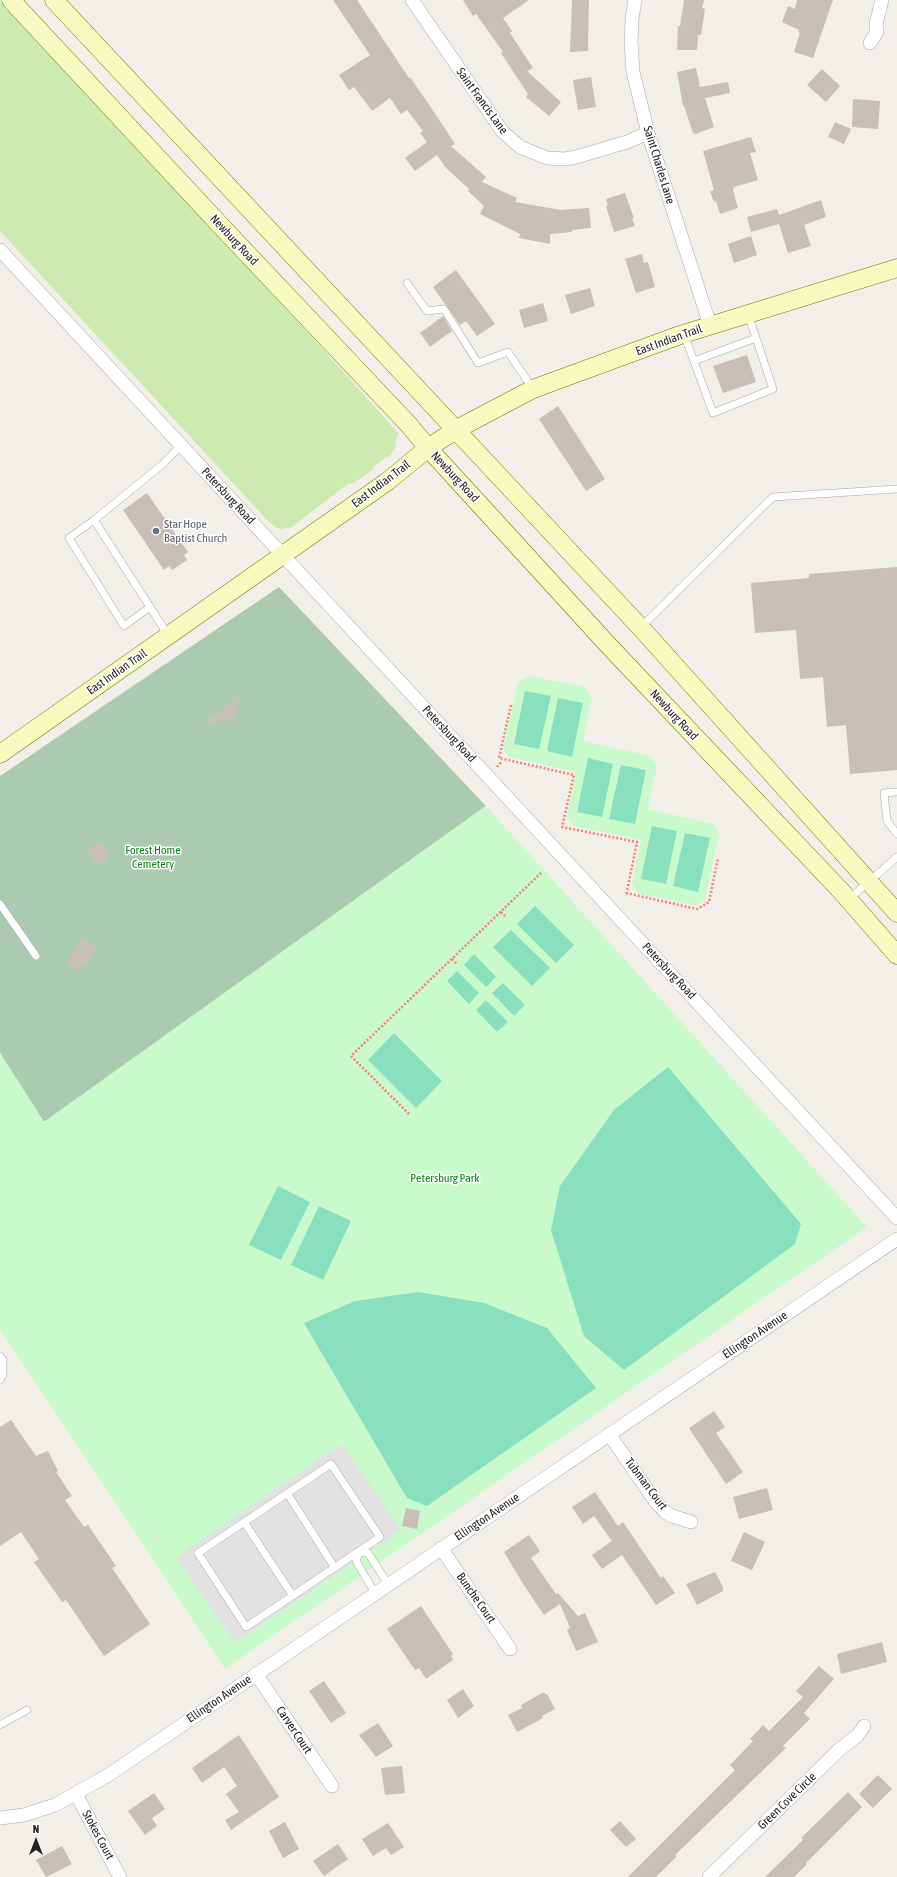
<!DOCTYPE html>
<style>
body{margin:0}
#map{position:relative;width:897px;height:1877px;overflow:hidden;background:#f2efe9;font-family:"Asap Condensed",sans-serif}
canvas{display:block}
.north{position:absolute;left:16px;top:1821px;width:40px;height:40px;-webkit-text-stroke:3px #fff;paint-order:stroke;rotate:0deg;font-size:11px;font-weight:700;line-height:16px;text-align:center;color:#222}
.north::after{content:'';display:block;margin:auto;width:14px;height:18px;background:#222;clip-path:polygon(50% 0,100% 100%,50% 72%,0 100%)}
</style>
<div id="map">
<canvas width="897" height="1877"></canvas>
<div class="north">N</div>
</div>
<script>
const ctx = document.querySelector('canvas').getContext('2d');
ctx.lineJoin = 'round';
function paint(path, color) {
  ctx.fillStyle = color;
  ctx.fill(path, 'evenodd');
}
function shape(rows) {
  const path = new Path2D();
  for (const r of rows) {
    path.moveTo(r[0], r[1]);
    for (let i = 2; i < r.length; i += 2) path.lineTo(r[i], r[i + 1]);
  }
  return path;
}
function strokePath(path, color, width, dash) {
  ctx.strokeStyle = color;
  ctx.lineWidth = width;
  ctx.lineCap = dash ? 'butt' : 'round';
  ctx.setLineDash(dash || []);
  ctx.stroke(path);
}
function write(font, color, halo, rows, align = 'center') {
  ctx.font = font + ' "Asap Condensed",sans-serif';
  ctx.lineWidth = 3;
  ctx.setLineDash([]);
  ctx.textBaseline = 'middle';
  ctx.strokeStyle = halo;
  ctx.fillStyle = color;
  for (const [text, x, y, turn = 0] of rows) {
    ctx.save();
    ctx.translate(x, y);
    ctx.rotate((+turn || 0) * Math.PI / 180);
    ctx.textAlign = isNaN(turn) ? turn : align;
    if (halo) ctx.strokeText(text, 0, 0);
    ctx.fillText(text, 0, 0);
    ctx.restore();
  }
}
const grass = shape([
 [0,1,321,347,399,434,396,438,395,448,389,457,385,458,372,468,373,470,352,484,349,483,292,527,281,529,275,527,269,522,0,231]
]);
const cemetery = shape([
 [279,587,486,806,44,1122,0,1053,0,776]
]);
const park = shape([
 [529,676,585,687,592,698,583,741,650,756,657,766,648,809,713,824,719,834,705,899,696,906,637,893,632,883,641,840,573,826,567,816,576,772,509,757,503,748,518,682],
 [486,806,867,1227,225,1669,0,1329,0,1053,44,1122]
]);
const pitch = shape([
 [525,691,551,696,539,749,514,744],
 [558,698,583,703,572,757,547,751],
 [588,758,613,764,602,817,577,812],
 [621,765,646,770,635,824,609,819],
 [652,826,677,831,666,884,641,879],
 [685,833,710,838,698,892,673,886],
 [535,906,574,945,556,963,517,924],
 [511,930,550,968,532,986,493,947],
 [474,954,496,977,486,987,464,965],
 [457,971,479,993,469,1004,447,981],
 [503,983,525,1005,514,1016,492,993],
 [486,1000,508,1022,497,1032,476,1010],
 [394,1033,442,1081,416,1108,368,1060],
 [668,1067,801,1224,795,1244,624,1370,584,1336,551,1230,560,1186,614,1110],
 [278,1186,310,1202,281,1260,249,1245],
 [319,1206,351,1221,323,1280,291,1265],
 [418,1292,484,1303,547,1328,596,1388,427,1506,407,1498,304,1323,355,1301]
]);
const parking = shape([
 [342,1444,401,1530,235,1642,176,1557]
]);
const building = shape([
 [333,0,357,0,409,78,410,77,436,115,455,144,451,146,486,177,482,182,517,198,515,202,561,210,589,208,591,228,572,230,572,232,550,234,550,244,519,238,520,234,480,214,484,206,468,191,469,189,445,167,437,155,415,171,405,158,427,142,420,133,423,131,407,110,401,114,390,98,372,111,354,87,349,90,339,75,370,55],
 [463,0,529,0,503,18,512,31,510,33,533,68,527,71,561,102,549,116,526,97,528,94,501,53,503,52,476,14,473,16],
 [572,0,589,0,588,51,570,52],
 [684,0,704,0,702,8,705,9,701,35,698,35,697,50,677,50,678,26,680,26],
 [797,0,833,0,813,58,794,52,800,33,798,32,799,30,782,22,788,6,795,9],
 [696,68,700,87,728,82,730,93,705,98,714,127,696,134,693,133,684,106,683,106,677,72],
 [822,69,840,86,826,102,807,85],
 [591,77,596,107,578,110,573,80],
 [853,99,880,101,878,129,852,127],
 [835,122,851,129,844,144,828,137],
 [751,137,756,152,750,153,758,180,734,187,733,190,738,208,720,214,716,201,714,202,710,191,714,190,703,151],
 [625,193,634,218,632,218,635,226,614,232,606,206,608,206,606,199],
 [821,200,826,217,804,225,811,246,788,253,779,224,751,232,747,217,777,209,779,215],
 [751,236,757,255,734,263,728,244],
 [642,254,644,263,648,262,655,287,636,293,625,259],
 [456,270,495,324,477,336,466,321,460,325,433,287],
 [590,288,595,306,571,314,565,295],
 [543,303,548,321,524,328,519,310],
 [443,316,452,331,430,347,420,333],
 [747,355,756,382,723,393,713,366],
 [558,406,605,479,586,491,539,419],
 [147,493,188,552,184,555,187,560,172,570,169,566,164,570,123,510],
 [897,567,897,770,850,774,846,725,827,727,823,677,800,679,796,630,755,633,751,583,809,578,809,574],
 [239,698,237,716,231,721,204,723],
 [103,843,110,852,106,862,95,863,88,854,93,844],
 [82,938,97,948,86,965,84,964,78,972,67,963,72,956,71,954],
 [714,1411,725,1427,716,1433,743,1472,726,1484,689,1428],
 [11,1420,36,1456,48,1451,58,1471,56,1472,72,1496,65,1500,84,1527,88,1525,116,1566,112,1568,150,1624,104,1656,66,1600,62,1602,34,1562,39,1559,21,1532,0,1546,0,1427],
 [767,1488,773,1510,739,1519,733,1497],
 [595,1492,618,1526,623,1522,661,1578,663,1576,675,1593,656,1605,622,1555,602,1569,592,1555,612,1541,594,1516,583,1524,572,1507],
 [406,1508,420,1511,417,1529,402,1526],
 [744,1532,765,1542,752,1570,731,1561],
 [529,1535,540,1551,531,1558,558,1597,556,1594,558,1593,578,1616,585,1613,598,1642,576,1651,567,1630,570,1628,560,1604,544,1615,525,1587,504,1552],
 [715,1572,723,1587,723,1591,697,1605,686,1584],
 [421,1606,453,1654,451,1656,453,1660,426,1679,419,1668,415,1670,387,1629],
 [882,1642,887,1662,841,1674,837,1654],
 [819,1666,834,1679,804,1713,810,1719,783,1746,786,1748,675,1855,677,1856,656,1877,628,1877,735,1770,730,1765,753,1741,750,1739,763,1725,769,1731,803,1697,796,1691],
 [324,1681,346,1713,331,1723,309,1691],
 [463,1689,474,1706,458,1718,447,1700],
 [544,1692,546,1695,547,1694,555,1709,542,1716,543,1718,517,1732,508,1715,522,1708,521,1705],
 [378,1723,393,1746,376,1757,359,1735],
 [239,1735,279,1797,231,1830,225,1820,239,1812,226,1794,237,1786,224,1767,202,1783,192,1768],
 [402,1766,405,1793,385,1795,381,1768],
 [878,1775,892,1789,873,1808,859,1794],
 [848,1792,862,1807,806,1863,807,1864,794,1877,765,1877,803,1840,801,1838],
 [154,1793,165,1809,152,1818,157,1826,145,1835,128,1811],
 [620,1821,636,1839,626,1847,610,1830],
 [285,1822,299,1849,283,1858,269,1831],
 [388,1823,404,1847,391,1855,386,1848,373,1856,362,1839],
 [338,1844,348,1859,324,1876,313,1861],
 [62,1846,72,1864,46,1877,36,1860]
]);
const path = shape([
 [511,705,499,758,574,775,562,827,637,842,626,896],
 [497,767,502,761],
 [626,893,697,909,709,902,718,858],
 [501,912,505,916],
 [452,959,457,964],
 [409,1114,351,1056,542,872]
]);
const service = shape([
 [407,283,427,311,444,309,478,363,508,352,533,389],
 [684,334,713,413,773,389,748,314],
 [694,361,756,338],
 [94,520,150,607,124,626,69,538,94,520,163,464,181,445],
 [150,607,168,635],
 [641,627,773,497,897,489],
 [897,792,884,793,887,821,897,834],
 [848,900,897,857],
 [0,904,36,956],
 [0,1356,3,1360,3,1375,0,1380],
 [331,1464,380,1537,246,1627,198,1553,331,1464],
 [287,1493,335,1568],
 [244,1522,293,1596],
 [375,1593,356,1561,359,1552,368,1553,388,1584],
 [0,1725,27,1710]
]);
const minor = shape([
 [412,0,502,131,520,147,547,158,565,159,576,157,627,142,648,133],
 [635,0,632,19,631,42,633,72,648,133,710,325],
 [870,43,877,32,876,24,882,0],
 [0,250,897,1218],
 [609,1434,655,1501,665,1512,672,1516,691,1522],
 [441,1548,510,1649],
 [256,1674,332,1786],
 [76,1794,120,1877],
 [0,1818,24,1815,55,1805,110,1774,897,1239],
 [709,1877,840,1749,858,1735,864,1726]
]);
const secondary = shape([
 [11,0,221,226,409,425,428,448,609,646,841,891,897,955],
 [54,0,641,628,897,913],
 [0,754,388,481,428,448,457,429,533,389,680,335,897,268]
]);
const markers = [
 [156,531,4,"#6b7280"]
];
const streetNames = [
 ["Saint Francis Lane",482,101,54],
 ["Saint Charles Lane",659,165,73],
 ["Newburg Road",234,240,47],
 ["East Indian Trail",669,340,-20],
 ["Newburg Road",455,477,47],
 ["East Indian Trail",381,484,-37],
 ["Petersburg Road",228,496,47],
 ["East Indian Trail",117,672,-35],
 ["Newburg Road",674,715,47],
 ["Petersburg Road",449,734,47],
 ["Petersburg Road",669,971,47],
 ["Ellington Avenue",755,1335,-34],
 ["Tubman Court",646,1484,53],
 ["Ellington Avenue",487,1517,-34],
 ["Bunche Court",476,1598,55],
 ["Ellington Avenue",219,1699,-34],
 ["Carver Court",294,1730,56],
 ["Green Cove Circle",787,1801,-44],
 ["Stokes Court",98,1835,62]
];
const worshipNames = [
 ["Star Hope",164,524],
 ["Baptist Church",164,538]
];
const parkNames = [
 ["Forest Home",153,850],
 ["Cemetery",153,864],
 ["Petersburg Park",445,1178]
];
paint(grass, '#cdebb0');
paint(cemetery, '#aacbaf');
paint(park, '#c8facc');
paint(pitch, '#88e0be');
paint(parking, '#e2e2e2');
paint(building, '#c7bfb8');
strokePath(service, '#a9a9a9', 8);
strokePath(minor, '#a9a9a9', 14);
strokePath(secondary, '#707d05', 19);
strokePath(path, '#fa8072', 2.5, [2, 2]);
strokePath(service, '#fff', 7);
strokePath(minor, '#fff', 13);
strokePath(secondary, '#f7fabf', 18);
for (const [x, y, r, color] of markers) {
  const dot = new Path2D();
  dot.arc(x, y, r, 0, 2 * Math.PI);
  ctx.fillStyle = color;
  ctx.fill(dot);
  strokePath(dot, '#fff', 1.5);
}
write('12px', '#222', '#fff', streetNames);
write('12px', '#5b616d', '#fff', worshipNames, 'left');
write('12px', '#0c8416', '#fff', parkNames);
</script>
